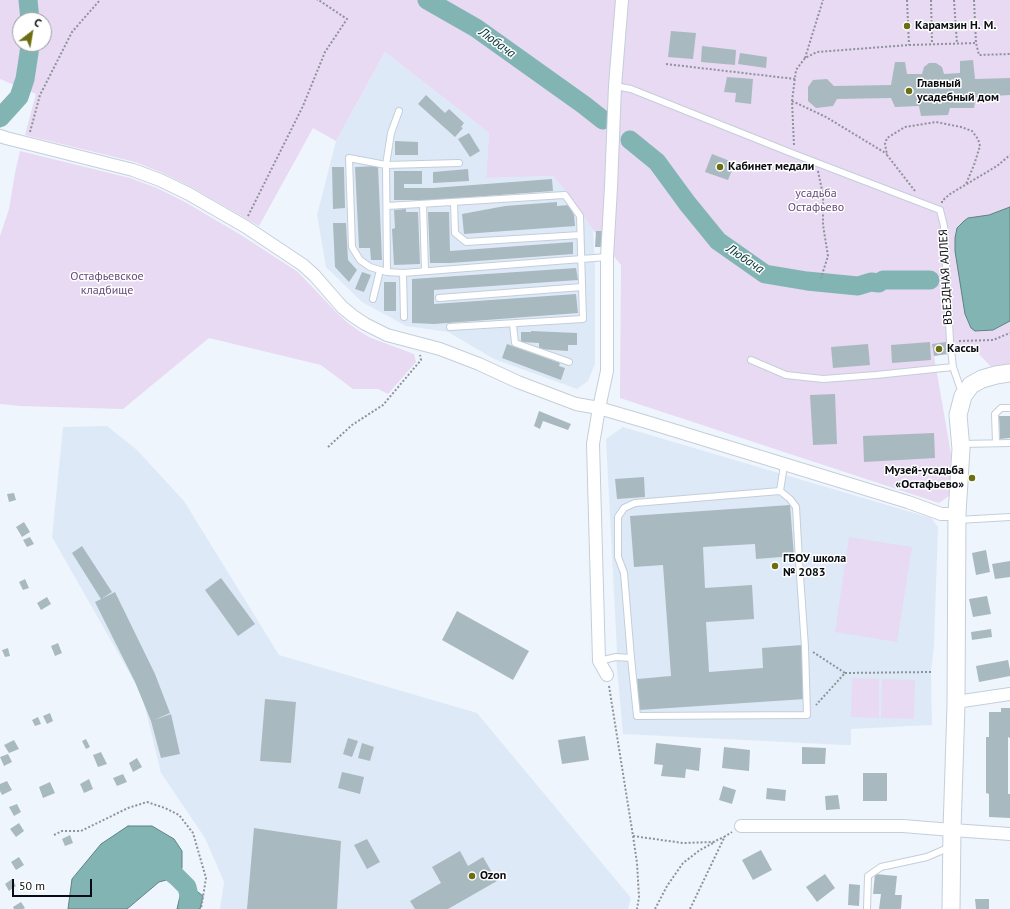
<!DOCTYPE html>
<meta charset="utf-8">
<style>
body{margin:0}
#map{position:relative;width:1010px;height:909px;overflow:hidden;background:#eff5fd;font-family:"PT Sans",sans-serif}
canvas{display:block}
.north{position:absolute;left:12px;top:12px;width:40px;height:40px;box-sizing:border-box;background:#fff;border:1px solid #9d9e9f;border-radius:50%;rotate:31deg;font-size:11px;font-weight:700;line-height:16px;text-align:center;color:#090c10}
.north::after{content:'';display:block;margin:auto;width:14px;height:18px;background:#6b6e12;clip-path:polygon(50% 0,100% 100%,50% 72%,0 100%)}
.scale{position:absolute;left:12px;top:879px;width:80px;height:18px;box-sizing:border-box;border:2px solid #090c10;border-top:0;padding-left:5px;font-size:12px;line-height:14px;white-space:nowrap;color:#090c10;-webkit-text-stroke:3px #fff;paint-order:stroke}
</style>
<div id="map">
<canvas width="1010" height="909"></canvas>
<div class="north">С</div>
<div class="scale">50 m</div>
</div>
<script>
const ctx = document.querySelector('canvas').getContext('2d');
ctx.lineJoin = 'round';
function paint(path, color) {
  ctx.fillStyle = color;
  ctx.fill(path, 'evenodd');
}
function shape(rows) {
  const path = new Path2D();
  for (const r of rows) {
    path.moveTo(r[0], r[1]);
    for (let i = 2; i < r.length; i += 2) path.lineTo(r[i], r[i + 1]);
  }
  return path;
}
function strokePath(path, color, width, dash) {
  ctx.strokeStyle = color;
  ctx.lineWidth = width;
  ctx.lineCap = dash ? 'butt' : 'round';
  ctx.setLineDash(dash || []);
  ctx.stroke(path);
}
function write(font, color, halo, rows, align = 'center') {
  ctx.font = font + ' "PT Sans",sans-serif';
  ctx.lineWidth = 3;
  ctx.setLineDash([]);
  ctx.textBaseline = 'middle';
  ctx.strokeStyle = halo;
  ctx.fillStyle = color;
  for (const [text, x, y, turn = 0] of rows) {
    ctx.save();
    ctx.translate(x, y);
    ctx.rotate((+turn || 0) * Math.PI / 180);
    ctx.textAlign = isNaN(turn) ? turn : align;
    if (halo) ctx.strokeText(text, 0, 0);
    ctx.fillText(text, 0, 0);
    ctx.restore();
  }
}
const built = shape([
 [385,52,489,133,486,178,553,176,569,195,593,230,595,265,595,364,588,381,577,389,494,359,448,332,406,326,362,302,326,267,317,215,336,141],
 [107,426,137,450,184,501,279,655,477,713,631,898,628,909,220,909,224,882,205,838,161,773,142,695,52,537,63,427],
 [623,427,931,518,938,527,934,645,931,672,932,725,851,729,851,745,844,745,623,734,616,657,617,651,606,439]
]);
const green = shape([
 [0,0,1010,0,1010,368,994,370,976,351,934,356,951,454,950,495,939,503,620,398,621,265,593,230,569,195,553,176,486,178,489,133,385,52,336,141,313,128,259,226,193,188,163,173,135,162,25,135,36,94,0,79],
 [20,20,44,20,44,44,20,44],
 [20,151,130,178,157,188,185,202,241,235,298,272,337,313,348,323,359,331,371,338,414,354,416,362,388,394,378,389,353,389,321,365,209,338,123,409,20,406,0,404,0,236,9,209,15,173],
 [849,537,912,547,897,642,835,632],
 [852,678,879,679,879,718,851,717],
 [882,679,915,680,914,719,881,718]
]);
const water = shape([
 [1010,207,1010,321,993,330,975,331,971,328,965,314,955,251,955,238,957,228,964,221,968,218,989,215,1010,207],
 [128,826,152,826,174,839,182,851,182,868,177,877,159,882,127,909,68,909,72,879,101,844,128,826],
 [187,887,198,892,203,896,200,909,177,909,180,896,187,887]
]);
const river = shape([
 [28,0,30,20],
 [427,0,476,28,584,105,603,120],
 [0,118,19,97,25,79,29,53,30,44],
 [630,140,657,162,687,203,718,241,765,274,807,281,858,286,871,282,879,283,883,280,930,280],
 [157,861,177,877,187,887,189,896,189,909]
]);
const building = shape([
 [671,31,696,33,693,59,668,57],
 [702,46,736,50,735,65,701,62],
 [740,53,767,57,766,68,738,64],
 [973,60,975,79,1010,78,1010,95,976,97,974,108,950,108,948,115,921,116,919,106,895,107,891,98,837,99,833,106,816,108,808,101,808,87,813,80,827,79,834,86,891,85,895,62,905,62,907,74,922,74,924,67,929,63,936,63,942,67,944,74,960,73,960,61],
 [727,77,753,79,751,104,735,102,736,93,724,92],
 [426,95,445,113,449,109,464,123,461,127,463,128,455,137,418,104],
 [469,133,480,151,470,157,458,139],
 [395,141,418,142,418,155,395,155],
 [712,154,735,163,728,180,705,172],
 [378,166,382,260,371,260,370,248,359,248,355,167],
 [332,167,344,167,345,208,333,209],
 [468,169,469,181,433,183,433,172],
 [394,171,422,171,422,184,404,184,404,188,433,188,552,179,553,191,433,200,394,200],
 [557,202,557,206,569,205,574,215,575,226,464,234,462,214,505,206],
 [406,209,406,212,418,212,420,264,394,265,392,229,395,228,394,210],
 [428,212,449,212,450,251,573,242,573,254,450,263,430,263],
 [333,223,346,223,348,260,357,270,349,282,335,267],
 [596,231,605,231,604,247,595,247],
 [576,268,578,280,434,290,434,304,576,294,578,313,434,324,412,323,412,279],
 [362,272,371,275,364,292,355,289],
 [384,282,396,282,396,311,384,311],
 [531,331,577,333,577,345,568,345,568,351,539,349,539,343,521,342,521,332,531,332],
 [930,342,931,360,892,363,891,345],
 [946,342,947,354,934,356,932,344],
 [507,344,560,363,559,366,565,368,561,380,502,358],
 [868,344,870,365,833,368,831,347],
 [967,345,968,352,956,353,955,347],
 [835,394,837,444,813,445,810,395],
 [539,411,571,424,568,430,543,421,540,429,534,426],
 [999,416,1010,416,1010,438,1000,439],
 [934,433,935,458,864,462,863,436],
 [644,477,645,497,617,499,615,479],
 [14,493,16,500,9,502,7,494],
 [790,505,794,556,756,559,755,544,703,547,705,588,752,585,754,619,706,622,709,672,763,668,762,648,802,645,805,699,639,710,637,679,671,676,663,565,634,567,630,516],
 [24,522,30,532,22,537,16,527],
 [30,537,34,544,27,547,23,540],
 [82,546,112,592,101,599,72,553],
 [986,550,990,572,976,575,972,553],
 [1010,561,1010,577,995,579,992,564],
 [221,578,255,624,238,636,205,590],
 [25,579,29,588,23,590,19,582],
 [115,592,155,674,170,713,154,720,171,714,180,754,161,758,151,721,135,682,95,602],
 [987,596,991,614,973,617,969,599],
 [47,597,51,604,41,610,37,603],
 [457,611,529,651,513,680,442,640],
 [991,629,992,637,972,640,971,632],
 [58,643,62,653,55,656,51,646],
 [8,648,10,656,5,657,2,650],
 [1008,660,1010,670,1010,676,979,682,976,666],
 [265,699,296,702,291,763,260,761],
 [1001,708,1010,708,1010,738,1008,737,1008,794,1010,794,1010,818,989,817,989,794,986,793,986,737,989,737,989,712,1001,712],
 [50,713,53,721,47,724,43,716],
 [38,717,41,724,35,726,32,720],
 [585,736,589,760,562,764,558,740],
 [348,738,358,741,352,757,343,754],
 [86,739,90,747,86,749,82,741],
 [14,740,19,749,9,753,4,745],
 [362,743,374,747,370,761,358,758],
 [656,743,701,748,699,771,686,769,685,778,661,776,663,765,654,764],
 [724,747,750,750,749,771,722,768],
 [802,747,826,748,825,764,802,764],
 [101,752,107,764,98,767,93,755],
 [8,754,12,762,4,766,0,757],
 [137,758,142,767,133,772,129,763],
 [342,772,364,777,360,794,338,788],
 [863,773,887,773,887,801,863,801],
 [123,774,127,782,117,786,113,778],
 [89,779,93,789,84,793,80,784],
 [7,781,12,790,2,795,0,791,0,784],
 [50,782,55,793,43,798,39,787],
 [723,786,736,790,732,804,719,800],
 [767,788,786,790,785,801,766,799],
 [838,795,840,809,826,810,825,796],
 [17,804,21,812,14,816,9,807],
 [19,823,24,831,16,837,10,829],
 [254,828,341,841,337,909,247,909],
 [70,835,73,843,65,846,62,839],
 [367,839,380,862,367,869,354,845],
 [761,850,772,870,753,880,742,860],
 [460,851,468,866,483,857,497,881,448,909,415,909,410,901,441,883,432,867],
 [19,857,24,865,16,870,11,862],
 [825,874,835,888,817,902,806,887],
 [875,874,897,876,895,895,902,895,901,909,879,909,881,894,873,894],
 [12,879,16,886,9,891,5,884],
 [849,884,860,885,859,906,848,905],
 [975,899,989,899,989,909,976,909],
 [21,902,25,908,23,909,14,909,13,907]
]);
const path = shape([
 [907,0,909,45],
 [931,0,932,44],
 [954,0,957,44],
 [974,0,976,43,979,55,1010,54],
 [805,58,823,0],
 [666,64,795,79],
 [792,101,826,117,887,154],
 [30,132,40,95,72,32,100,0],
 [794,145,792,101,796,70,805,58,817,52,909,45,976,43],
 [818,171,823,195,823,225,828,256,821,278],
 [915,191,887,155,885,144,887,138,905,127,936,122,961,127,972,131,978,139,980,146,974,165,966,184],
 [942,203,942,201,950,194,997,166,1010,155],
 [248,216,303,106,325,52,347,19,320,1,317,0],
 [959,341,993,340,1010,333],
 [328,447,352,425,383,405,421,360,420,355],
 [813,652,845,673,816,705],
 [845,673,931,672],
 [609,686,633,836,683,843,713,842,724,837],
 [54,835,62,831,81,831,128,808,147,802,165,808,179,815,193,833,206,878,201,909],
 [633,836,637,863,639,897,637,909],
 [724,837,732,832],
 [655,909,667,886,683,863,700,850,715,842],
 [690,909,724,838]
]);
const lane = shape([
 [615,86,631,89,794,154,940,210,944,226,950,341,953,367],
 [459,163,386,165,349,158,352,247,360,260,370,267,387,272,403,273,607,257],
 [454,202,455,233,466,242,580,235],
 [423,204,425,271],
 [387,206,565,195,580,216,583,319,450,327],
 [387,272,386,165,391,133,399,111],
 [403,273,404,317],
 [439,298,582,287],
 [373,299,380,270],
 [513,324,515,343,569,362],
 [751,360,786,375,823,379,876,375,953,367,962,393],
 [996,443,995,414,1001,408,1010,408],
 [962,444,1010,443],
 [780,491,635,503,624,508,618,517,618,557,624,573,631,658,637,716,807,715,805,647,799,561,796,507,790,499,780,491,784,465],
 [958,520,1010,517],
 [599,661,616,657,631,658],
 [867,909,868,876,881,867,927,857,950,847]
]);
const street = shape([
 [0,136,6,138,133,170,160,180,189,194,246,227,303,265,315,276,342,307,353,316,365,324,387,335,440,349,479,364,518,382,576,404,599,408,650,423,908,502,941,514,957,514],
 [607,675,599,661,593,444,599,408,607,371,607,257,611,187,615,86,622,0],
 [956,702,1010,694],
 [741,826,903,826,952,830,1010,834]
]);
const secondary = shape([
 [951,909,952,830,956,705,957,514,961,449,958,415,963,396,971,385,982,379,996,375,1010,373]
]);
const markers = [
 [907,26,4,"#6b6e12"],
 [909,91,4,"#6b6e12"],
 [720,167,4,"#6b6e12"],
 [939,349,4,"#6b6e12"],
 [972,478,4,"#6b6e12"],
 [775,566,4,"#6b6e12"],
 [472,876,4,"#6b6e12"]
];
const poiNames = [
 ["Карамзин Н. М.",915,26],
 ["Главный",917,84],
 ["усадебный дом",917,98],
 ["Кабинет медали",728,167],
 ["Кассы",947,349],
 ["Музей-усадьба",964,471,"right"],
 ["«Остафьево»",964,485,"right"],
 ["ГБОУ школа",783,559],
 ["№ 2083",783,573],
 ["Ozon",480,876]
];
const parkNames = [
 ["усадьба",816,194],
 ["Остафьево",816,208],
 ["Остафьевское",107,277],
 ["кладбище",107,291]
];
const streetNames = [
 ["ВЪЕЗДНАЯ АЛЛЕЯ",946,277,-93]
];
const waterNames = [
 ["Любача",497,43,36],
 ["Любача",745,259,34]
];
paint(built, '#dee9f8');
paint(green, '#e7daf2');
paint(water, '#83b4b4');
strokePath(water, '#5e8283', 1);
strokePath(river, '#83b4b4', 19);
paint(building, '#a9b9c0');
strokePath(lane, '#c4ceda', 8);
strokePath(street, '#c4ceda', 14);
strokePath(secondary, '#c4ceda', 19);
strokePath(path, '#8e9299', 2, [2, 2]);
strokePath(lane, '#fff', 6);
strokePath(street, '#fff', 12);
strokePath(secondary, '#fff', 17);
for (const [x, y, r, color] of markers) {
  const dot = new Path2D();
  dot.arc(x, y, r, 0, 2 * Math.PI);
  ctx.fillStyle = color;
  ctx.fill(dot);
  strokePath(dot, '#fff', 1.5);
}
write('bold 12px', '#090c10', '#fff', poiNames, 'left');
write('12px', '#654a79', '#fff', parkNames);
write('12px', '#090c10', '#fff', streetNames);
write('italic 13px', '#043637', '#fff', waterNames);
</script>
